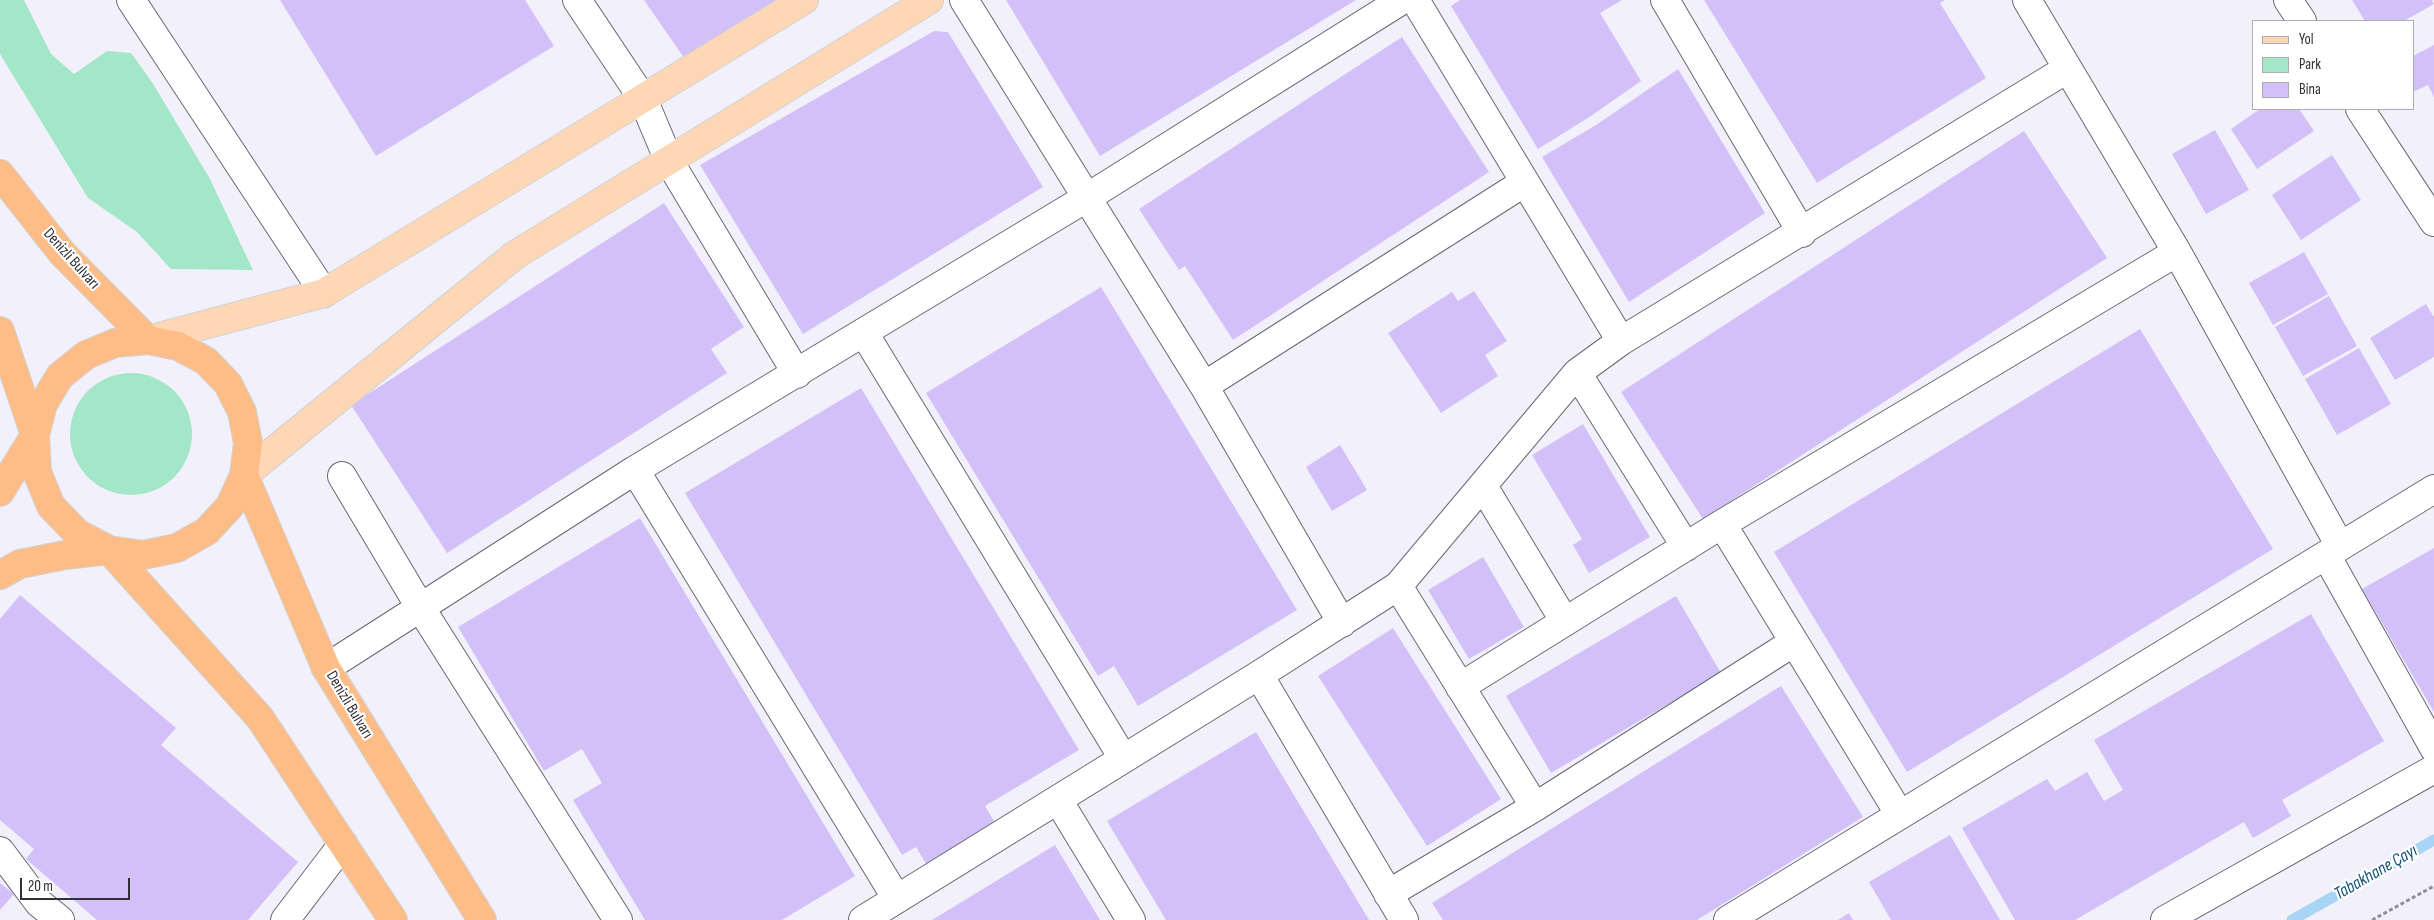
<!DOCTYPE html>
<meta charset="utf-8">
<style>
body{margin:0}
#map{position:relative;width:2434px;height:920px;overflow:hidden;background:#f2f1fb;font-family:"Sofia Sans Condensed",sans-serif}
canvas{display:block}
.legend{position:absolute;left:2252px;top:20px;width:162px;height:90px;box-sizing:border-box;background:#fff;border:1px solid #adadae;margin:0;padding:6px 9px;list-style:none;font-size:15px;color:#313135}
.legend li{display:flex;align-items:center;gap:10px;height:25px}
.legend b{width:25px;border:1px solid #adadae}
.scale{position:absolute;left:20px;top:878px;width:110px;height:22px;box-sizing:border-box;border:2px solid #313135;border-top:0;padding-left:6px;font-size:15px;line-height:18px;white-space:nowrap;color:#313135;-webkit-text-stroke:4px #fff;paint-order:stroke}
</style>
<div id="map">
<canvas width="2434" height="920"></canvas>
<ul class="legend">
<li><b style="height:6px;background:#fed7b6"></b>Yol</li>
<li><b style="height:14px;background:#a4e6c8"></b>Park</li>
<li><b style="height:14px;background:#d4c0f9"></b>Bina</li>
</ul>
<div class="scale">20 m</div>
</div>
<script>
const ctx = document.querySelector('canvas').getContext('2d');
ctx.lineJoin = 'round';
function paint(path, color) {
  ctx.fillStyle = color;
  ctx.fill(path, 'evenodd');
}
function shape(rows) {
  const path = new Path2D();
  for (const r of rows) {
    if (r.length === 3) {
      path.moveTo(r[0] + r[2], r[1]);
      path.arc(r[0], r[1], r[2], 0, 2 * Math.PI);
      continue;
    }
    path.moveTo(r[0], r[1]);
    for (let i = 2; i < r.length; i += 2) path.lineTo(r[i], r[i + 1]);
  }
  return path;
}
function strokePath(path, color, width, dash) {
  ctx.strokeStyle = color;
  ctx.lineWidth = width;
  ctx.lineCap = dash ? 'butt' : 'round';
  ctx.setLineDash(dash || []);
  ctx.stroke(path);
}
function write(font, color, halo, rows, align = 'center') {
  ctx.font = font + ' "Sofia Sans Condensed",sans-serif';
  ctx.lineWidth = 4.5;
  ctx.setLineDash([]);
  ctx.textBaseline = 'middle';
  ctx.strokeStyle = halo;
  ctx.fillStyle = color;
  for (const [text, x, y, turn = 0] of rows) {
    ctx.save();
    ctx.translate(x, y);
    ctx.rotate((+turn || 0) * Math.PI / 180);
    ctx.textAlign = isNaN(turn) ? turn : align;
    if (halo) ctx.strokeText(text, 0, 0);
    ctx.fillText(text, 0, 0);
    ctx.restore();
  }
}
const green = shape([
 [0,0,24,0,51,54,74,74,107,51,131,53,152,82,210,179,253,270,171,269,137,232,88,198,0,54],
 [131,434,61]
]);
const stream = shape([
 [2292,920,2434,840]
]);
const building = shape([
 [280,0,525,0,554,46,376,156],
 [644,0,784,0,689,65],
 [1006,0,1356,0,1100,156],
 [1460,0,1622,0,1600,13,1641,81,1591,116,1538,149,1451,6],
 [1704,0,1945,0,1940,3,1986,78,1817,183],
 [2352,0,2432,0,2434,4,2404,21,2365,21],
 [934,31,948,32,1043,187,803,334,700,165],
 [1402,37,1489,172,1233,340,1185,266,1179,270,1139,209],
 [2434,45,2434,97,2428,85,2413,92,2413,56],
 [1678,69,1765,213,1629,302,1542,157,1596,125],
 [2260,109,2299,109,2314,131,2257,169,2231,129],
 [2215,130,2249,190,2206,214,2172,154],
 [2024,131,2107,258,1703,519,1621,392],
 [2332,155,2361,200,2301,240,2272,195],
 [664,203,744,327,711,349,727,373,447,553,351,405],
 [2304,252,2328,294,2273,325,2249,283],
 [1101,287,1297,610,1138,706,1114,666,1098,676,926,393],
 [1474,291,1507,341,1485,355,1498,376,1441,413,1388,333,1452,292,1458,301],
 [2329,296,2357,346,2303,376,2275,327],
 [2426,304,2434,317,2434,357,2395,380,2370,338],
 [2140,329,2273,549,1907,772,1774,552],
 [2359,348,2391,404,2337,435,2305,379],
 [861,388,1079,750,985,806,997,826,928,867,916,847,902,855,685,493],
 [1583,424,1650,537,1589,573,1573,545,1582,539,1532,455],
 [1340,445,1367,490,1332,511,1306,467],
 [640,518,855,876,782,920,645,920,573,800,602,783,582,749,544,771,458,627],
 [2434,548,2434,712,2362,589],
 [1483,557,1524,627,1469,659,1428,590],
 [20,595,176,728,161,745,298,862,248,920,97,920,26,859,34,849,0,820,0,619],
 [1676,596,1721,673,1551,773,1506,696],
 [2311,614,2384,741,2282,800,2291,816,2253,838,2244,822,2075,920,2015,920,1962,828,2047,779,2055,791,2087,772,2104,801,2123,790,2094,740],
 [1393,628,1501,799,1427,846,1318,676],
 [1781,686,1863,817,1697,920,1443,920,1432,903],
 [1256,732,1369,920,1166,920,1107,821],
 [1950,835,2000,920,1891,920,1869,882],
 [1055,845,1100,920,932,920],
 [0,883,14,894,0,910],
 [1849,913,1853,920,1838,920]
]);
const path = shape([
 [2372,920,2434,886]
]);
const minor = shape([
 [131,0,324,293],
 [577,0,643,99,669,161,797,374],
 [964,0,1204,386,1342,623],
 [1415,0,1621,341],
 [1665,0,1802,233],
 [2027,0,2177,252,2340,546],
 [2288,0,2302,21],
 [2360,109,2434,222],
 [864,333,1123,758],
 [1577,373,1686,547],
 [1204,386,1525,182],
 [635,470,897,899],
 [342,476,420,607,618,920],
 [1483,486,1565,622],
 [1722,524,1900,815],
 [2326,555,2434,748],
 [1398,586,1535,807],
 [326,668,635,470,1088,197,1402,0],
 [1259,675,1404,920],
 [1460,687,1722,524,2177,252],
 [1058,800,1131,920],
 [0,851,39,903,60,920],
 [1388,894,1535,807,1794,642],
 [285,920,343,844],
 [863,920,1259,675,1398,586,1577,373,1621,341,2067,69],
 [1728,920,2434,489],
 [2165,920,2434,769]
]);
const major = shape([
 [148,340,324,293,804,0],
 [244,475,515,255,929,0]
]);
const highway = shape([
 [0,174,62,253,148,340],
 [0,331,35,435,37,472,51,506,77,533,109,550,260,718,393,920],
 [244,475,326,668,482,920],
 [0,492,35,435,43,404,60,376,86,355,115,343,148,340,178,346,206,361,228,384,242,412,248,443,244,475,230,506,207,531,177,548,143,555,109,550,65,555,20,564,0,575]
]);
const streetNames = [
 ["Denizli Bulvarı",71,259,48],
 ["Denizli Bulvarı",349,705,59]
];
const waterNames = [
 ["Tabakhane Çayı",2376,873,-30]
];
paint(green, '#a4e6c8');
strokePath(stream, '#a8d4f6', 11);
paint(building, '#d4c0f9');
strokePath(minor, '#696871', 30);
strokePath(major, '#d2d2d3', 30);
strokePath(highway, '#d2d2d3', 30);
strokePath(path, '#919097', 3, [4, 2.5]);
strokePath(minor, '#fff', 28);
strokePath(major, '#fed7b6', 28);
strokePath(highway, '#febc86', 28);
write('16px', '#313135', '#fff', streetNames);
write('italic 18px', '#125279', '#fff', waterNames);
</script>
